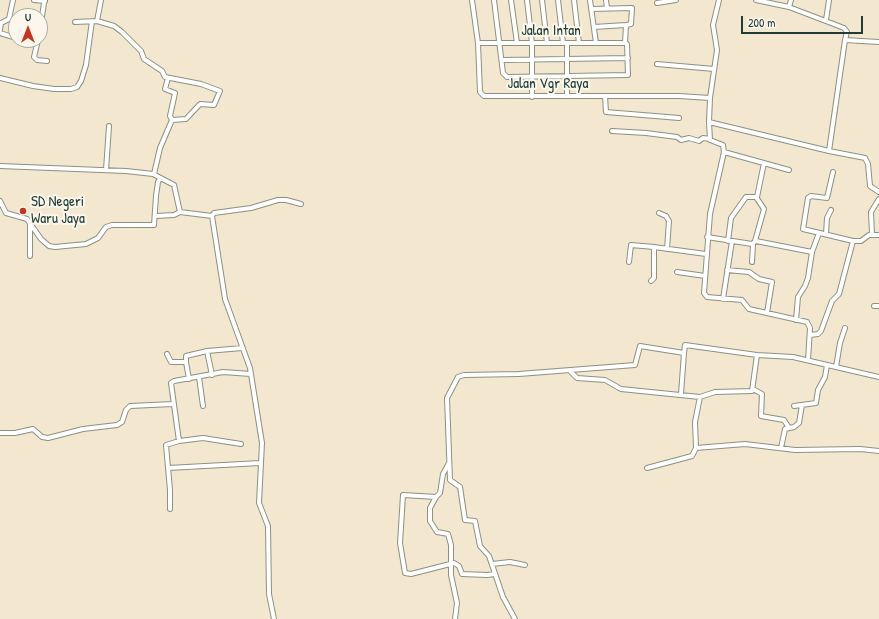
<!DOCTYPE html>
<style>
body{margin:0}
#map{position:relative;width:879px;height:619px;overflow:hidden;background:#f4e7cf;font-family:"Patrick Hand",sans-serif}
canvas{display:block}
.north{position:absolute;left:8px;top:8px;width:40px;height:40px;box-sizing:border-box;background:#fbf7ec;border:1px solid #a3ada2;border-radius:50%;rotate:0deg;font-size:11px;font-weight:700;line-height:16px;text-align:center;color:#1f3d34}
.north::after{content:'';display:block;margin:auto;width:14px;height:18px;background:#c8321e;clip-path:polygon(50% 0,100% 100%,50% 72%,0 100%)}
.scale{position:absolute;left:741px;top:16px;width:122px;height:18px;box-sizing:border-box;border:2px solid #1f3d34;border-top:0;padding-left:5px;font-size:12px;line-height:14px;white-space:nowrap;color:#1f3d34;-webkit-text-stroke:3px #fbf7ec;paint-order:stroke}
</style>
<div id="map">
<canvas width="879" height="619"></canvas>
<div class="north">U</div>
<div class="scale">200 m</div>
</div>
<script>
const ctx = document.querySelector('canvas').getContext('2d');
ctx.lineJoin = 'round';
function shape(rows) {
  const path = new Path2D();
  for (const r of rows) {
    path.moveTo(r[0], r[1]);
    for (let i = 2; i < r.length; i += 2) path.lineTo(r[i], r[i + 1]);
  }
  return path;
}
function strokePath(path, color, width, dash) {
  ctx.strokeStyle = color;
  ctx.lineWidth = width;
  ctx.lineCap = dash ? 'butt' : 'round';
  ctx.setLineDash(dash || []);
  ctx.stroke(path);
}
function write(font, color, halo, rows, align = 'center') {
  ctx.font = font + ' "Patrick Hand",sans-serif';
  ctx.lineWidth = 4;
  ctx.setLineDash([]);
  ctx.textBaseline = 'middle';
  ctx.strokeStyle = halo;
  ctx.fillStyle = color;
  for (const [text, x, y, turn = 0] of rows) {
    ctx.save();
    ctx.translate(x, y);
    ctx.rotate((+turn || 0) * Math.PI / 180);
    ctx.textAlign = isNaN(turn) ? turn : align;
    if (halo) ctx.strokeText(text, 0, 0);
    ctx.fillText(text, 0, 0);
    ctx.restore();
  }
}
const minor = shape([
 [34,0,45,1],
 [472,0,478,43,480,92,484,96,679,96,710,98],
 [494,0,503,73,507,77,628,75,627,44,625,43],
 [511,0,517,43],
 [527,0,532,43,532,97],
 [542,0,547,43],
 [558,0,563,43],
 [574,0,579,43],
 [590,0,596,43],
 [606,0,607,8],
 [719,0,713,25,717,50,710,98,709,122,710,140,723,145,724,152,710,214,704,293,707,297,742,300,749,309,807,322,810,328,808,360],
 [756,0,789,7,844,28,847,32,845,40],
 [657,3,676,0],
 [789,7,791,0],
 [591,9,632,8,631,24,626,25],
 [826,20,829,0],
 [97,21,101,0],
 [75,22,97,21,114,26,122,32,141,51,144,59,162,71,165,77,201,84,220,91,214,105,200,104,186,119,172,120],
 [594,27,626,25,625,43],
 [0,30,1,23,9,19,13,0],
 [40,30,44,3],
 [0,33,16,38],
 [25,40,37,43],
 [38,40,34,57,37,60,47,61],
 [879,42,845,40,829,151,865,158,868,164,870,186,879,192],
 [478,43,625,43],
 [567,43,567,96],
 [502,60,628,58],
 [657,64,714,69],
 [0,78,33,86,54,89,71,89,77,87,81,81,86,65,92,21],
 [605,96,606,112,679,118],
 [709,122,829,151],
 [612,131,646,133,677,137,681,140,689,138,699,141,703,138,710,139],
 [724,152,789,170],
 [0,166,126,171,153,174,174,185,180,212,212,216,225,299,250,368,262,443,259,503,268,526,269,594,274,619],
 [106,170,109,126],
 [833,172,827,198,811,196,808,198,803,229,853,241],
 [154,174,160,148,172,120,170,116,175,93,165,89,168,78],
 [0,201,6,213,27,219,41,239,49,246,55,247,86,244,98,238,106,227,112,225,154,225,156,196,158,182,160,179],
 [659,213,666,216,669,221,667,249],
 [156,216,174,215,180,212],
 [212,216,214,213,251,208,278,200,286,200,301,204],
 [826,234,827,218,831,210],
 [872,234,871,212,879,199],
 [707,237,752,244,756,241,812,252],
 [728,241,731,218,746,197,757,197,764,163],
 [755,241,764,209,756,197],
 [30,256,30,223],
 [629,262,631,245,654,247],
 [752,262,753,244],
 [727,270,749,272,759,279,772,282,767,313],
 [677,272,705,276],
 [651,281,654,278,654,247,706,254],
 [723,299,732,241],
 [874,306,879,306],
 [796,320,798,297,805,286,808,278,812,252,819,233],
 [810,335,818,334,821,331,832,301,839,294,853,241,861,241,869,235,879,235],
 [167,354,171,362,186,362,189,379],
 [186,362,186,356,207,351],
 [836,367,840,343,845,328],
 [570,371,577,378,605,380,621,389,700,397,715,392,752,391,757,355],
 [212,375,207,351,242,348],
 [199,377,203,406],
 [753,389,762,394,761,416,784,420,789,428],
 [681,394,684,353],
 [794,406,816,403,818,390,825,377,827,365],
 [0,433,15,433,33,429,42,437,48,438,83,429,117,425,122,422,126,410,130,406,173,404],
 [179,441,203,438,241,444],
 [696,448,745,444,795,450,860,449,879,451],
 [781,448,785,429,794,427,799,423,802,405],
 [449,463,443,474,440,493,436,497,430,508,430,521,437,532,448,534,451,545,451,575,457,603,455,619],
 [168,468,260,463],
 [647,468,692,456,696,448,695,422,700,397],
 [436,497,403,495,400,543,405,573,411,574,454,563,459,566,462,574,487,575,495,574],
 [170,509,170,490,166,445,179,441,171,383,174,381,223,372,251,374],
 [492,564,510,562,525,565],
 [515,619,503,597,489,556,480,546,475,521,465,520,460,487,450,480,447,398,458,377,464,375,519,374,635,365,640,346,684,353,685,345,757,355,793,357,879,377]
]);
const markers = [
 [23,211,4,"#c8321e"]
];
const streetNames = [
 ["Jalan Intan",551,31],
 ["Jalan Vgr Raya",548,84]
];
const poiNames = [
 ["SD Negeri",31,202],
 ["Waru Jaya",31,219]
];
strokePath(minor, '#8a9282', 6);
strokePath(minor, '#fff', 4);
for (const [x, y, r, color] of markers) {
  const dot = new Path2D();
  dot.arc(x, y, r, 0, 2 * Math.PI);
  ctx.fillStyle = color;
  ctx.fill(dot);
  strokePath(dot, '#fbf7ec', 1.5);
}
write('15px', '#1f3d34', '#fbf7ec', streetNames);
write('15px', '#1f3d34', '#fbf7ec', poiNames, 'left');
</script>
